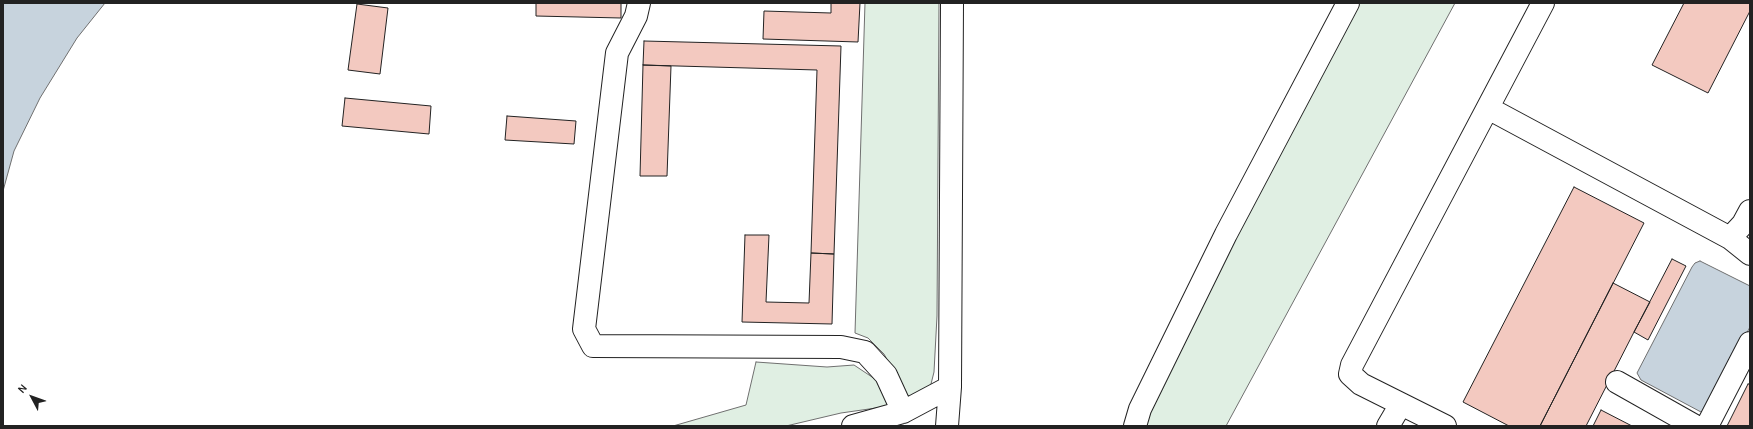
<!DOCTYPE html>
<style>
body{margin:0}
#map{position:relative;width:1753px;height:429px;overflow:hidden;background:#fff;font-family:Karla,sans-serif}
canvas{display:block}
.frame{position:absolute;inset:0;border:4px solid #222;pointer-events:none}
.north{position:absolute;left:12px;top:377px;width:40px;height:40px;-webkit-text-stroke:3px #fff;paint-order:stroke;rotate:311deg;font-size:11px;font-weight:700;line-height:16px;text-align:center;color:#222}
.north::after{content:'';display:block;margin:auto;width:14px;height:18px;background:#222;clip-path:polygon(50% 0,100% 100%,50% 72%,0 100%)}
</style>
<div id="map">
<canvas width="1753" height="429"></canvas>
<div class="frame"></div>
<div class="north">N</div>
</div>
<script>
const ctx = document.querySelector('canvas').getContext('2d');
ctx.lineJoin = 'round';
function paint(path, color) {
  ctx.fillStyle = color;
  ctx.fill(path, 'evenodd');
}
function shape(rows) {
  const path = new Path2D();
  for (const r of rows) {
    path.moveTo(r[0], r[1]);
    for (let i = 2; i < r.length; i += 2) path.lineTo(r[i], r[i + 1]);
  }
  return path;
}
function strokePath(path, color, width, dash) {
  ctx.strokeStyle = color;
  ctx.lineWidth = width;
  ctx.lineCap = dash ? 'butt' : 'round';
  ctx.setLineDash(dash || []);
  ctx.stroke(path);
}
const green = shape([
 [865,3,939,3,937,316,934,372,929,392,918,400,906,395,884,354,868,338,855,333,865,3],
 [1358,3,1455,3,1226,426,1142,426,1175,351,1358,3],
 [756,362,827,367,854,365,878,381,890,406,841,413,786,426,673,426,746,405,756,362]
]);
const water = shape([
 [3,3,105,3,77,38,40,98,14,151,3,191,3,3],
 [1700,261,1750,286,1750,327,1705,412,1701,412,1641,380,1637,373,1692,267,1695,263,1700,261]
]);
const building = shape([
 [536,3,621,3,621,18,536,16,536,3],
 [831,3,860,3,858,42,763,39,764,11,831,13,831,3],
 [1684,3,1750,3,1750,11,1708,93,1652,65,1684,3],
 [357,4,388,8,380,74,348,70,357,4],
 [644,41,841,46,834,254,811,253,817,70,643,65,644,41],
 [643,65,671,66,667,176,640,176,643,65],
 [345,98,431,106,429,134,342,126,345,98],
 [507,116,576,121,574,144,505,140,507,116],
 [1574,187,1644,223,1540,426,1509,426,1463,402,1574,187],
 [745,235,769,235,766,302,809,303,811,253,834,254,832,324,742,322,745,235],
 [1672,259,1686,266,1648,340,1634,332,1672,259],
 [1613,283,1650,302,1634,332,1586,426,1540,426,1613,283],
 [1748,384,1750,384,1750,426,1727,426,1748,384],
 [1601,410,1632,426,1593,426,1601,410]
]);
const minor = shape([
 [639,3,636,16,617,53,584,329,593,346,841,347,865,352,886,375,903,412],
 [1488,108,1730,238,1750,254],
 [1730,238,1743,224,1750,211],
 [1617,382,1695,426],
 [853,426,903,412,950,387],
 [947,426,950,387,952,3],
 [1135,426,1140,409,1226,234,1348,3],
 [1388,426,1401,404],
 [1445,426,1361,384,1350,374,1352,365,1543,3],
 [1707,426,1750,343]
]);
paint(green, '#e0efe3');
strokePath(green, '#6f6f6f', 1);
paint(water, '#c7d3dd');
strokePath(water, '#6f6f6f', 1);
paint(building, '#f3c9c0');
strokePath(building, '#222', 1);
strokePath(minor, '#222', 24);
strokePath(minor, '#fff', 22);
</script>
